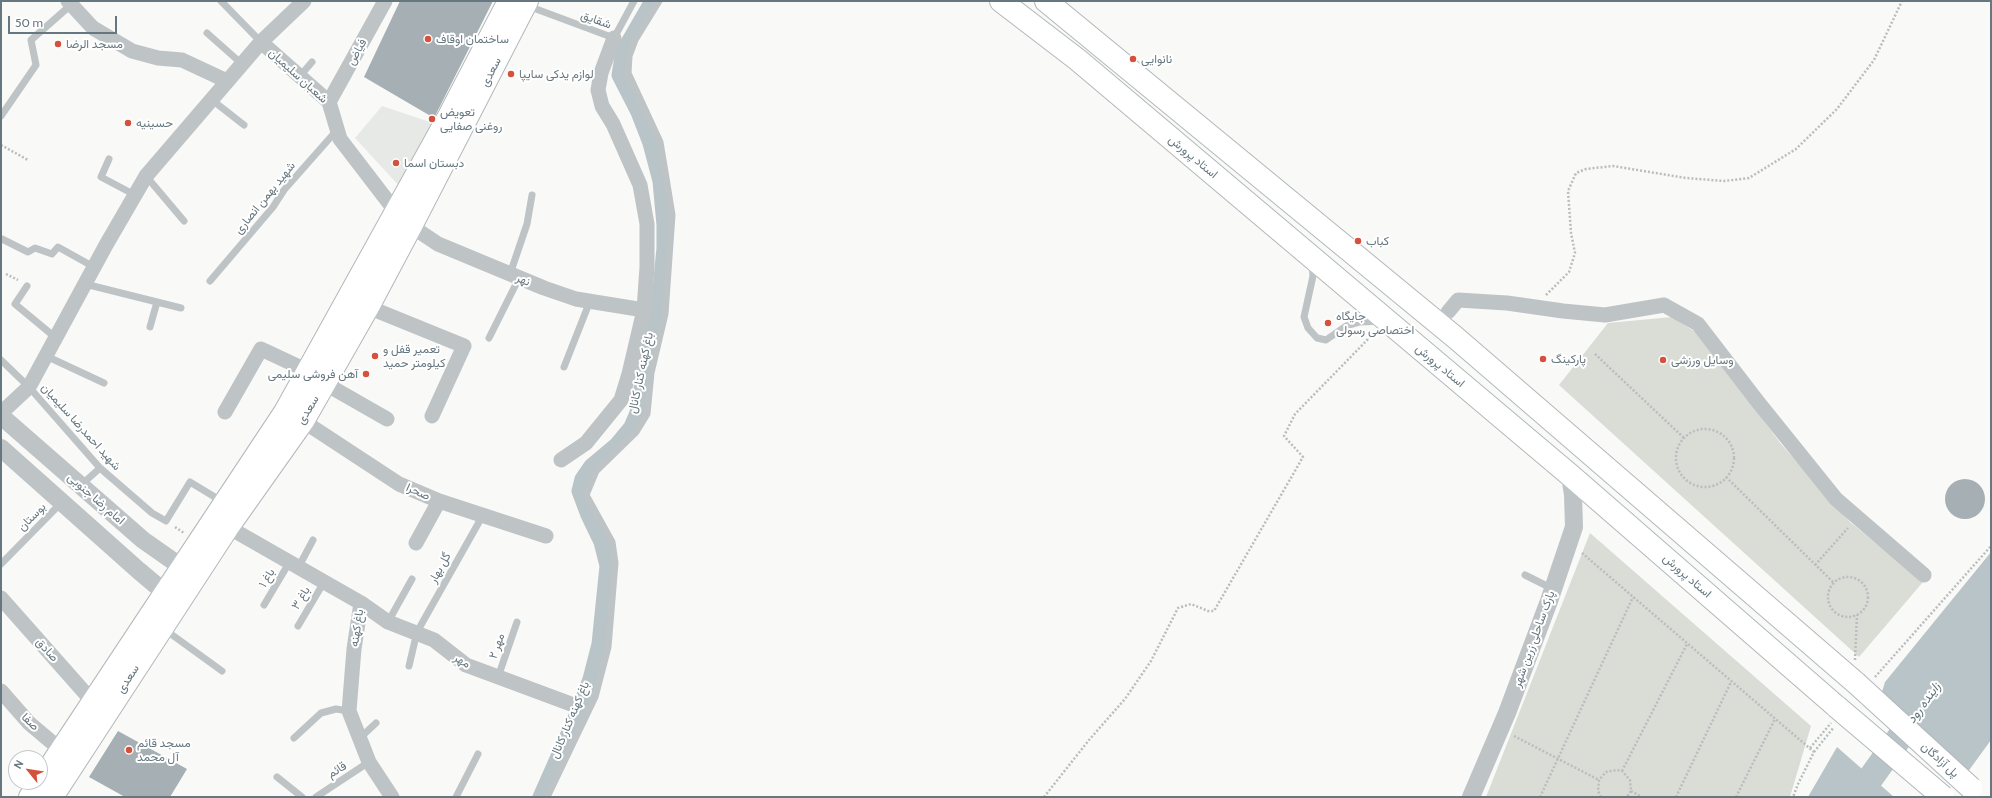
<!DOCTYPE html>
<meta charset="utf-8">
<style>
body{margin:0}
#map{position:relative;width:1992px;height:798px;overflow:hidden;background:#f9f9f7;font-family:Cabin,sans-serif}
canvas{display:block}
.frame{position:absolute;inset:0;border:2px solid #66777f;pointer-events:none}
.north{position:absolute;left:8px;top:750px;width:40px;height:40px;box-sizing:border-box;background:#fff;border:1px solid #c2c9cc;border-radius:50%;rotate:300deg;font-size:11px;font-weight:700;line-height:16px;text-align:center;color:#66777f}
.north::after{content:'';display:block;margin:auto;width:14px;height:18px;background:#d3513d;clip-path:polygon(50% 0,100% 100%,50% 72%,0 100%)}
.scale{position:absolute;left:8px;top:16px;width:109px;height:18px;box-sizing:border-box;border:2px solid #66777f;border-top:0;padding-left:5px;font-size:12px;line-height:14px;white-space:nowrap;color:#66777f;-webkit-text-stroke:3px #fff;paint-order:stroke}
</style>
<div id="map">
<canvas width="1992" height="798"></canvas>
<div class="frame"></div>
<div class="north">N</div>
<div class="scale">50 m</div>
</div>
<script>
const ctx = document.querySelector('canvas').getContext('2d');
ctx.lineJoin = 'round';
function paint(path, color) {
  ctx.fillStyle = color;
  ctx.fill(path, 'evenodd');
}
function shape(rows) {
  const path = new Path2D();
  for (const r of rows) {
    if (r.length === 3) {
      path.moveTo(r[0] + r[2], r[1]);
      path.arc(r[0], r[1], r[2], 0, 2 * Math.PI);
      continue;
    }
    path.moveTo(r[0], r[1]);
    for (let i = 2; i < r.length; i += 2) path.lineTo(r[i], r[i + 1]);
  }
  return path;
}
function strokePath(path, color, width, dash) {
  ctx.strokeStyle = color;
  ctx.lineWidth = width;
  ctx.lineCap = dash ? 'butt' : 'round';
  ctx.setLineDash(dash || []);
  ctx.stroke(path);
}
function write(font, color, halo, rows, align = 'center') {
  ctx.font = font + ' Cabin,Vazirmatn,sans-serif';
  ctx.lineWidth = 4;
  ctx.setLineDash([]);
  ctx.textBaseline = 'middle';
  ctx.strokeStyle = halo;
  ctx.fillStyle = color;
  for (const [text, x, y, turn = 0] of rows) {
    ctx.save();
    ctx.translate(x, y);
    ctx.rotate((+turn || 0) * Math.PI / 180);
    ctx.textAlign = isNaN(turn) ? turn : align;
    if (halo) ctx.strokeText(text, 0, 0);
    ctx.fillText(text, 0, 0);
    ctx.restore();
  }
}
const built = shape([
 [382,106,433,123,401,188,355,138]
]);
const green = shape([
 [1672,317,1700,335,1781,444,1850,522,1923,582,1859,657,1559,385,1608,323],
 [1590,533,1811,726,1790,797,1486,797]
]);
const water = shape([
 [1991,552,1991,740,1967,773,1881,695,1885,682],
 [1837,747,1894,797,1808,797]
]);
const canal = shape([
 [540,797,579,709,590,679,599,644,607,566,601,542,588,515,579,491,582,479,591,466,616,445,631,427,637,413,643,377,659,300,664,248,664,225,660,181,650,143,638,112,619,75,623,51,652,1]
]);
const river = shape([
 [1857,797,1920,709]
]);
const building = shape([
 [400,1,493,1,434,118,364,77],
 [1965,499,20],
 [118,731,187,769,170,797,125,797,89,777]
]);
const path = shape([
 [1,145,28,160],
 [6,274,18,280],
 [1546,295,1569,272,1575,253,1571,233,1568,191,1576,173,1586,169,1613,166,1686,178,1724,181,1749,178,1796,149,1837,109,1874,60,1902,1],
 [1595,354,1684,438],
 [1705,458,29],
 [1726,477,1834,583],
 [175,527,184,533],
 [1582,553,1814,752,1798,784,1793,797],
 [1815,565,1848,528],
 [1848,597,20],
 [1855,660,1857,615],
 [1875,677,1991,546],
 [1514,736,1599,780],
 [1810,748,1831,723],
 [1814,752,1834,727],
 [1622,771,1687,644],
 [1631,791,1642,797],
 [1044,797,1089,740,1125,699,1151,661,1178,608,1191,604,1208,611,1214,611,1303,457,1284,436,1295,414,1374,333],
 [1540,797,1633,597],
 [1601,797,1598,791,1599,780,1606,772,1617,770,1622,771,1630,780,1631,791,1627,797],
 [1676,797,1731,682],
 [1736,797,1775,719]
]);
const service = shape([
 [221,1,261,42],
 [528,6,614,38,634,1],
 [207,33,242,64],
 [300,76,312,62],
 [212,100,244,125],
 [1,116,36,65,31,40,72,4],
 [109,159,101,177,135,195],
 [146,176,184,221],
 [2,239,28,252,35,248,52,254,58,247,94,267],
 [1312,264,1313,276,1304,317,1308,328,1317,338,1326,340,1346,326,1360,322,1381,321],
 [510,274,527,224,532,195],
 [210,281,273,207,284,190,337,130],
 [85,284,181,308],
 [27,286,15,304,56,338],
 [150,327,157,302],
 [489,338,519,278],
 [46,356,104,383],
 [1,360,29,387,100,468,152,513,166,521,190,482,223,502],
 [564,367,590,301],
 [81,485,100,468],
 [1,564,62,502],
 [298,568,313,540],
 [1525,575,1553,589],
 [264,605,289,563],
 [388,622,412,579],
 [298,626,324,582],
 [164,629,222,671],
 [409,666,417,632,483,515],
 [498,677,517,622],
 [361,737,376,723],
 [294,738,321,713,336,709,349,711],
 [277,777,302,797],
 [316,797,369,762],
 [456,797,478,754],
 [547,797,595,697,608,647,615,563,612,542,586,495,596,471,636,432,647,414,651,373,665,314,672,215,666,178,660,142,628,73,629,56,635,40,659,1]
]);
const minor = shape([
 [68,1,93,28,132,51,158,58,182,60,227,81],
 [261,42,329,102,340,139,396,212],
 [329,102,385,1],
 [411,226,438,244,544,288,576,299,644,310],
 [368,307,464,346,432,416],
 [1448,312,1458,300,1507,303,1563,311,1605,315,1664,305,1698,324,1758,402,1836,499,1924,575],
 [324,383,387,419],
 [225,412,261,349,308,371],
 [1,413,29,387,106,245,146,176,261,42,304,1],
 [303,421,399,484,439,501,546,536],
 [561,460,586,443,621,400,629,374,644,310,647,267,647,224,640,185,613,124,602,106,598,90,601,73,614,38],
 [228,527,361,603,388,622,434,640,466,665,571,704],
 [416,543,439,501],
 [1,598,93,702],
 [361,603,354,649,349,711,369,762,392,797],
 [1,691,29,723,61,750]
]);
const tertiary = shape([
 [1,416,143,540,193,575],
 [1,448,138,570,176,602],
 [1471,797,1507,713,1549,601,1574,527,1573,495,1570,475]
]);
const primary = shape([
 [1001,1,1078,60,1570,475,1837,707],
 [1046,1,1456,338,1856,683],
 [40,782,285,412,449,116,509,1],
 [30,797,40,782],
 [52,797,228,527,303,421,368,307,411,226,527,1]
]);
const primaryBridge = shape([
 [1856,683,1971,788],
 [1837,707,1943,797]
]);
const markers = [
 [428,39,4,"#d3513d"],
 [58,44,4,"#d3513d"],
 [1133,59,4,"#d3513d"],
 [511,74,4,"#d3513d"],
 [432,119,4,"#d3513d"],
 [128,123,4,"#d3513d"],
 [396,163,4,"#d3513d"],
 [1358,241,4,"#d3513d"],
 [1328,323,4,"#d3513d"],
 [375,356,4,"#d3513d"],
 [1543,359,4,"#d3513d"],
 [1663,360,4,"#d3513d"],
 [366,374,4,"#d3513d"],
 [129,750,4,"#d3513d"]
];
const streetNames = [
 ["شقایق",596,20,20],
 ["فیاض",357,52,-61],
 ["سعدی",491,72,-63],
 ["شعبان سلیمیان",298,76,42],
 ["استاد پرورش",1193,157,40],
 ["شهید بهمن انصاری",265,198,-51],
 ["نهر",523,280,23],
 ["استاد پرورش",1440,366,40],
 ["باغ کهنه کنار کانال",641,373,-78],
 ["سعدی",308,410,-59],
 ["شهید احمدرضا سلیمیان",81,427,48],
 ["صحرا",418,492,24],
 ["امام رضا جنوبی",96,499,41],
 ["بوستان",32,517,-45],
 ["گل بهار",440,568,-61],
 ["استاد پرورش",1687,576,41],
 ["باغ ۱",267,578,-59],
 ["باغ ۳",301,598,-59],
 ["باغ کهنه",357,628,-82],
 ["پارک ساحلی زرین شهر",1534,639,-70],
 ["مهر ۲",497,646,-71],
 ["صادق",47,650,48],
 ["مهر",462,661,32],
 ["سعدی",128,679,-57],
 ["باغ کهنه کنار کانال",570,720,-67],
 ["صفا",30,722,44],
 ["پل آزادگان",1940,760,42],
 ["قائم",337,770,-32]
];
const poiNames = [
 ["ساختمان اوقاف",436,39],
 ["مسجد الرضا",66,44],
 ["نانوایی",1141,59],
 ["لوازم یدکی سایپا",519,74],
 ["تعویض",440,112],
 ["روغنی صفایی",440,126],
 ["حسینیه",136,123],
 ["دبستان اسما",404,163],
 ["کباب",1366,241],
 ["جایگاه",1336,316],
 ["اختصاصی رسولی",1336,330],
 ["تعمیر قفل و",383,349],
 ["کیلومتر حمید",383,363],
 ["پارکینگ",1551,359],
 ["وسایل ورزشی",1671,360],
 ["آهن فروشی سلیمی",358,374,"right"],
 ["مسجد قائم",137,743],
 ["آل محمد",137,757]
];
const waterNames = [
 ["زاینده رود",1924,703,-54]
];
paint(built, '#e7e9e7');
paint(green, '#daddd6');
paint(water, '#b8c4c7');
strokePath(canal, '#b8c4c7', 15);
strokePath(river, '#b8c4c7', 26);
paint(building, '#a6afb3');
strokePath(primary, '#b2b8bb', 24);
strokePath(path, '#b9bdbf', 2.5, [2, 2]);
strokePath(service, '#bec3c6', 7);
strokePath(minor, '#bec3c6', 15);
strokePath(tertiary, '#bec3c6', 18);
strokePath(primary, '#fff', 22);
strokePath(primaryBridge, '#b2b8bb', 24, []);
strokePath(primaryBridge, '#fff', 22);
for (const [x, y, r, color] of markers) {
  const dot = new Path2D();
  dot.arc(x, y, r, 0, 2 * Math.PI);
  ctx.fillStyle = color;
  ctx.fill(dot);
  strokePath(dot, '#fff', 1.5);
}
write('12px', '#66777f', '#fff', streetNames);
write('12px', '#66777f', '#fff', poiNames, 'left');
write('italic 13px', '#617579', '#fff', waterNames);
</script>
